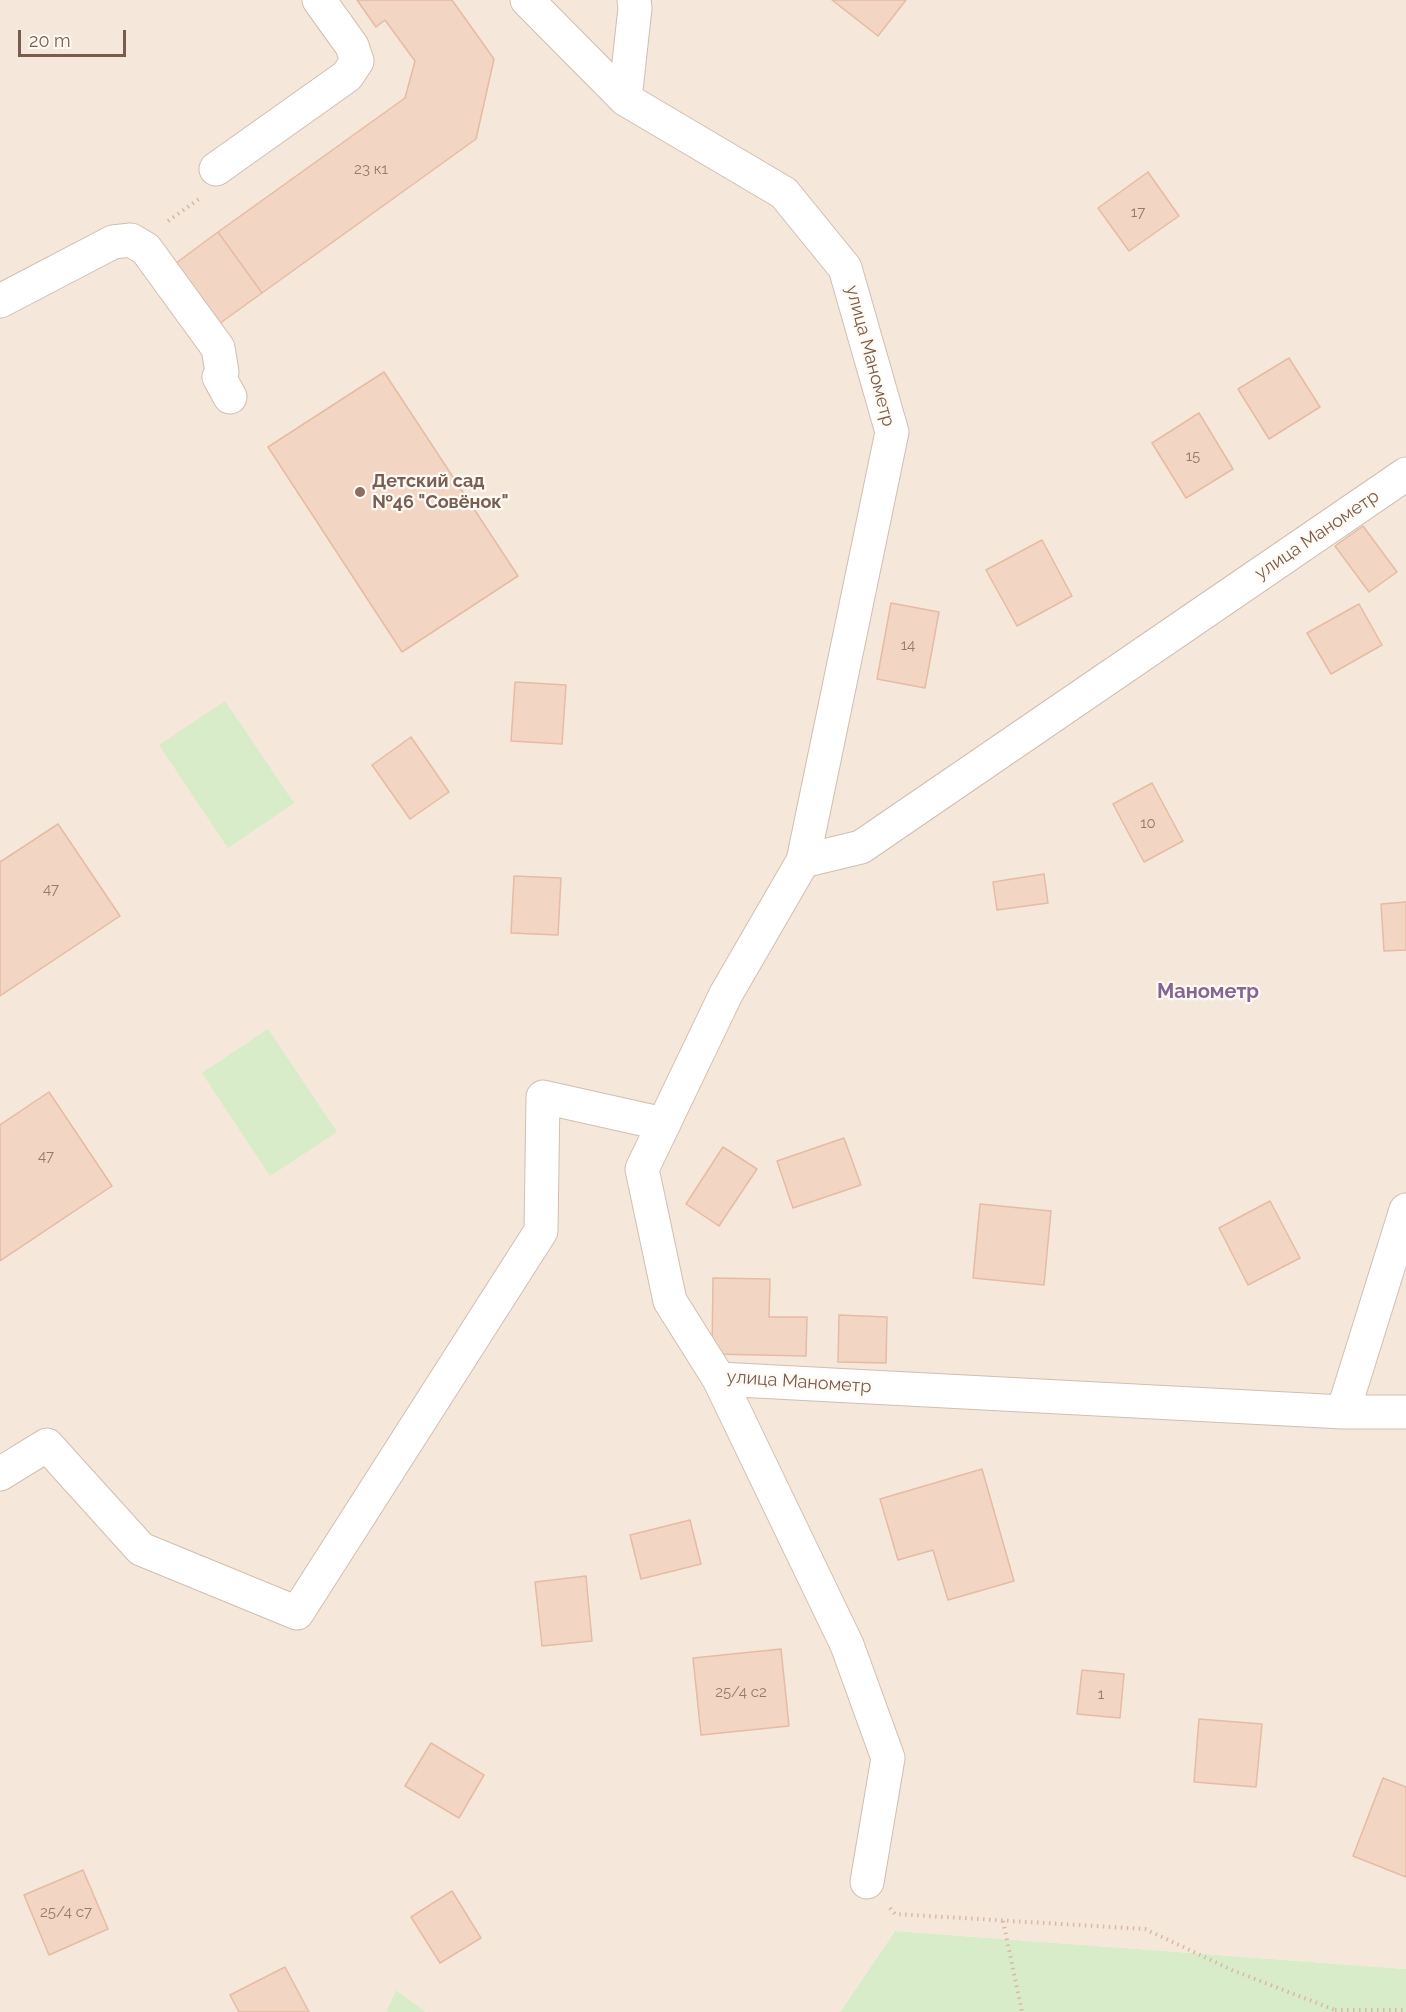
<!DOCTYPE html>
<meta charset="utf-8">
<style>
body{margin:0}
#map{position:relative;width:1406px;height:2012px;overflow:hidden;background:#fdf6ec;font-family:Raleway,sans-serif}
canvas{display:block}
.scale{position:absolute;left:18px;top:30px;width:108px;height:27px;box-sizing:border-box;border:3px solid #7a5c4d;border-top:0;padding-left:8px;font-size:18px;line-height:21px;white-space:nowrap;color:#7a5c4d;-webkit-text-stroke:4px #fffaf3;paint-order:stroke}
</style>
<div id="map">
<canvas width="1406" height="2012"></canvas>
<div class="scale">20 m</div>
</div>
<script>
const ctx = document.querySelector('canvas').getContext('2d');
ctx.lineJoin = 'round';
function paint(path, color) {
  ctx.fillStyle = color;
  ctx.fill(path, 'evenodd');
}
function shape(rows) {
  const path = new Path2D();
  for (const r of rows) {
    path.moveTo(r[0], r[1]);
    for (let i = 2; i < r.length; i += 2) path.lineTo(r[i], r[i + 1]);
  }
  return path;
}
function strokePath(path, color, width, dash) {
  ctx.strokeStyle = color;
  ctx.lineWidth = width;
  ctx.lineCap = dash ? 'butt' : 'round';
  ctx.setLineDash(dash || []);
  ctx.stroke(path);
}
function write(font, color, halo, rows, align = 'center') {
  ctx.font = font + ' Raleway,sans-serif';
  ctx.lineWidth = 4.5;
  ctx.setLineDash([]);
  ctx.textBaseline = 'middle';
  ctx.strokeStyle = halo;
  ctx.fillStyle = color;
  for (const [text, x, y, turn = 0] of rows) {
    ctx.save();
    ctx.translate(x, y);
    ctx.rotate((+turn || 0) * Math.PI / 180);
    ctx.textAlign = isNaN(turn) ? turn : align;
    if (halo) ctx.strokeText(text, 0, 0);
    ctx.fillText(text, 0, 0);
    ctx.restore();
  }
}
const residential = shape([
 [0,0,1406,0,1406,1969,895,1931,840,2012,426,2012,396,1990,386,2012,0,2012]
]);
const green = shape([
 [225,701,294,803,228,848,159,745],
 [268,1029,337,1132,270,1176,202,1073],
 [895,1931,1406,1969,1406,2012,840,2012],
 [396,1990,426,2012,386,2012]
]);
const building = shape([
 [357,0,452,0,494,59,476,139,262,293,218,232,405,98,415,61,385,20,376,27,357,0],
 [832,0,906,0,878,36,832,0],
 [1148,172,1179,216,1129,251,1098,208,1148,172],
 [218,232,262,293,219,324,176,263,218,232],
 [1289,358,1320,407,1269,439,1238,389,1289,358],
 [384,372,518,576,402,652,268,447,384,372],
 [1199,413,1233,469,1186,498,1152,443,1199,413],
 [1363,526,1397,572,1369,592,1335,546,1363,526],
 [1042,540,1072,596,1017,626,986,570,1042,540],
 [891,603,939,612,925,688,877,679,891,603],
 [1359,604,1382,645,1331,674,1307,633,1359,604],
 [515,682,566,685,562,744,511,741,515,682],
 [411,737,449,792,410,819,372,765,411,737],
 [1152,783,1183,841,1144,862,1113,804,1152,783],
 [58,824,120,916,0,996,0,862,58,824],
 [1044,874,1048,903,997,910,993,882,1044,874],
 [514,876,561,878,558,935,511,933,514,876],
 [1406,902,1406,950,1384,951,1381,904,1406,902],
 [49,1092,112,1186,0,1261,0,1125,49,1092],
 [844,1138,861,1185,793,1208,777,1161,844,1138],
 [723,1147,757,1169,719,1226,686,1204,723,1147],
 [1270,1201,1300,1258,1248,1285,1219,1228,1270,1201],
 [980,1204,1051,1211,1044,1285,973,1278,980,1204],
 [713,1278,770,1279,769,1317,807,1317,806,1356,712,1354,713,1278],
 [839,1315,887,1317,886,1363,838,1362,839,1315],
 [982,1469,1014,1581,948,1600,933,1550,898,1560,880,1499,982,1469],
 [690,1520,701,1564,641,1579,630,1535,690,1520],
 [586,1576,592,1641,542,1646,535,1582,586,1576],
 [781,1649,789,1726,701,1735,693,1658,781,1649],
 [1082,1670,1124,1674,1120,1718,1077,1714,1082,1670],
 [1199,1719,1262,1724,1256,1787,1194,1782,1199,1719],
 [431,1743,484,1775,459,1818,405,1786,431,1743],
 [1383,1778,1406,1787,1406,1877,1353,1856,1383,1778],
 [83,1870,108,1929,49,1955,24,1895,83,1870],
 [452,1891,481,1938,440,1963,411,1917,452,1891],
 [285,1967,309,2012,239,2012,230,1995,285,1967]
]);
const path = shape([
 [168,221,199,199],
 [890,1908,895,1914,1145,1929,1232,1970,1335,2010,1335,2012],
 [1003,1921,1022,2012],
 [1335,2010,1406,2010]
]);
const minor = shape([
 [527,0,625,99,784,193,845,268,892,432,803,861,726,994,642,1169,670,1301,719,1379,1343,1412,1406,1412],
 [625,99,635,8,634,0],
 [216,169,347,76,357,61,352,46,319,0],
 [0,301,113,242,131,240,146,249,218,348,222,372,219,377,230,397],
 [803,861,861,847,1406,474],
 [719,1379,847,1645,888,1758,867,1882],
 [1343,1412,1406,1210],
 [0,1474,47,1445,141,1549,297,1613,541,1231,543,1097,664,1124]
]);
const markers = [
 [360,492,6,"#8d6e63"]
];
const numberNames = [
 ["23 к1",371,169],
 ["17",1138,212],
 ["15",1193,456],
 ["14",908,645],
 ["10",1148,823],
 ["47",51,889],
 ["47",46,1156],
 ["25/4 с2",741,1692],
 ["1",1101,1694],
 ["25/4 с7",66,1912]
];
const streetNames = [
 ["улица Манометр",870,356,75],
 ["улица Манометр",1317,535,-34],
 ["улица Манометр",799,1382,4]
];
const educationNames = [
 ["Детский сад",372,482],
 ["№46 \"Совёнок\"",372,503]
];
const neighbourhoodNames = [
 ["Манометр",1208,992]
];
paint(residential, '#f5e8da');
paint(green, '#d8ecc9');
paint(building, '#f3d5c3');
strokePath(building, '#e6bba3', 1.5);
strokePath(minor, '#d1beb0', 35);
strokePath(path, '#d9b8a5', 4, [1.5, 4.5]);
strokePath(minor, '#fff', 33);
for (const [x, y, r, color] of markers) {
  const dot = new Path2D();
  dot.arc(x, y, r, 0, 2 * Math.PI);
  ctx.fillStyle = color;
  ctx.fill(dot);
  strokePath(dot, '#fffaf3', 2);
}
write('15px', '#987a6a', null, numberNames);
write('18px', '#7a5c4d', '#fffaf3', streetNames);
write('bold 18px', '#785e54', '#fffaf3', educationNames, 'left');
write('bold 20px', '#846695', '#fffaf3', neighbourhoodNames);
</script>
